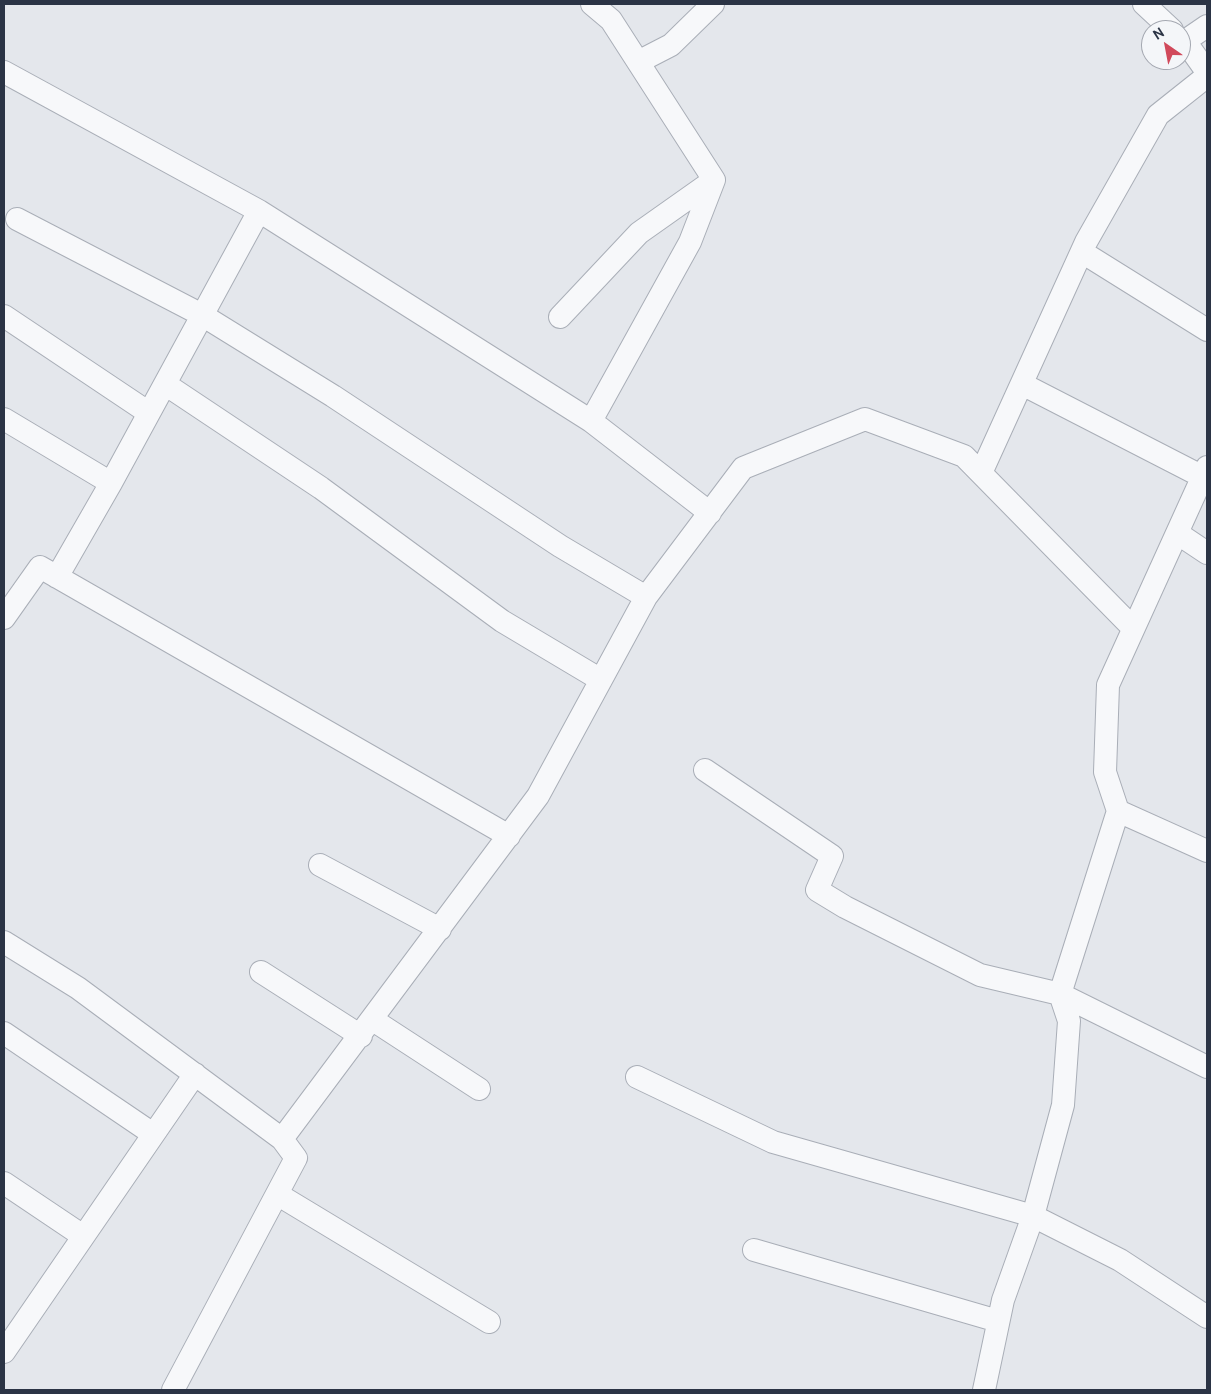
<!DOCTYPE html>
<style>
body{margin:0}
#map{position:relative;width:1211px;height:1394px;overflow:hidden;background:#e4e7ec;font-family:Cabin,sans-serif}
canvas{display:block}
.frame{position:absolute;inset:0;border:5px solid #2b3445;pointer-events:none}
.north{position:absolute;left:1141px;top:20px;width:50px;height:50px;box-sizing:border-box;background:#f4f6f9;border:1px solid #a4a8b1;border-radius:50%;rotate:327deg;font-size:14px;font-weight:700;line-height:20px;text-align:center;color:#2b3445}
.north::after{content:'';display:block;margin:auto;width:18px;height:22px;background:#d1495b;clip-path:polygon(50% 0,100% 100%,50% 72%,0 100%)}
</style>
<div id="map">
<canvas width="1211" height="1394"></canvas>
<div class="frame"></div>
<div class="north">N</div>
</div>
<script>
const ctx = document.querySelector('canvas').getContext('2d');
ctx.lineJoin = 'round';
function shape(rows) {
  const path = new Path2D();
  for (const r of rows) {
    path.moveTo(r[0], r[1]);
    for (let i = 2; i < r.length; i += 2) path.lineTo(r[i], r[i + 1]);
  }
  return path;
}
function strokePath(path, color, width, dash) {
  ctx.strokeStyle = color;
  ctx.lineWidth = width;
  ctx.lineCap = dash ? 'butt' : 'round';
  ctx.setLineDash(dash || []);
  ctx.stroke(path);
}
const minor = shape([
 [1144,4,1172,30],
 [1207,26,1185,41,1207,72],
 [638,62,671,45,713,4],
 [4,72,259,211,591,421,710,513],
 [17,219,202,315,333,396,560,546,646,597],
 [1082,252,1207,330],
 [4,316,149,413],
 [560,317,639,233,714,180],
 [165,384,321,488,502,621,601,680],
 [1022,384,1203,477],
 [4,419,111,483],
 [591,421,690,242,714,180,611,20,592,4],
 [981,473,1086,242,1158,115,1207,76],
 [1177,533,1207,553],
 [57,577,111,483,259,211],
 [4,618,40,567,509,836],
 [705,770,832,856,817,890,845,907,980,975,1060,994,1207,1067],
 [1118,811,1207,851],
 [320,865,440,929],
 [4,942,78,988,282,1139],
 [261,972,361,1036],
 [373,1020,479,1089],
 [4,1033,153,1134],
 [637,1077,773,1142,1033,1216,1120,1260,1207,1317],
 [4,1183,83,1236],
 [277,1194,489,1322],
 [754,1250,998,1321],
 [4,1352,195,1074],
 [173,1390,296,1158,282,1139,538,796,646,597,743,468,865,419,964,456,1133,628],
 [984,1390,1003,1300,1033,1216,1063,1105,1069,1021,1060,994,1118,811,1105,772,1108,685,1207,467]
]);
strokePath(minor, '#a9aeb7', 24);
strokePath(minor, '#f7f8fa', 22);
</script>
